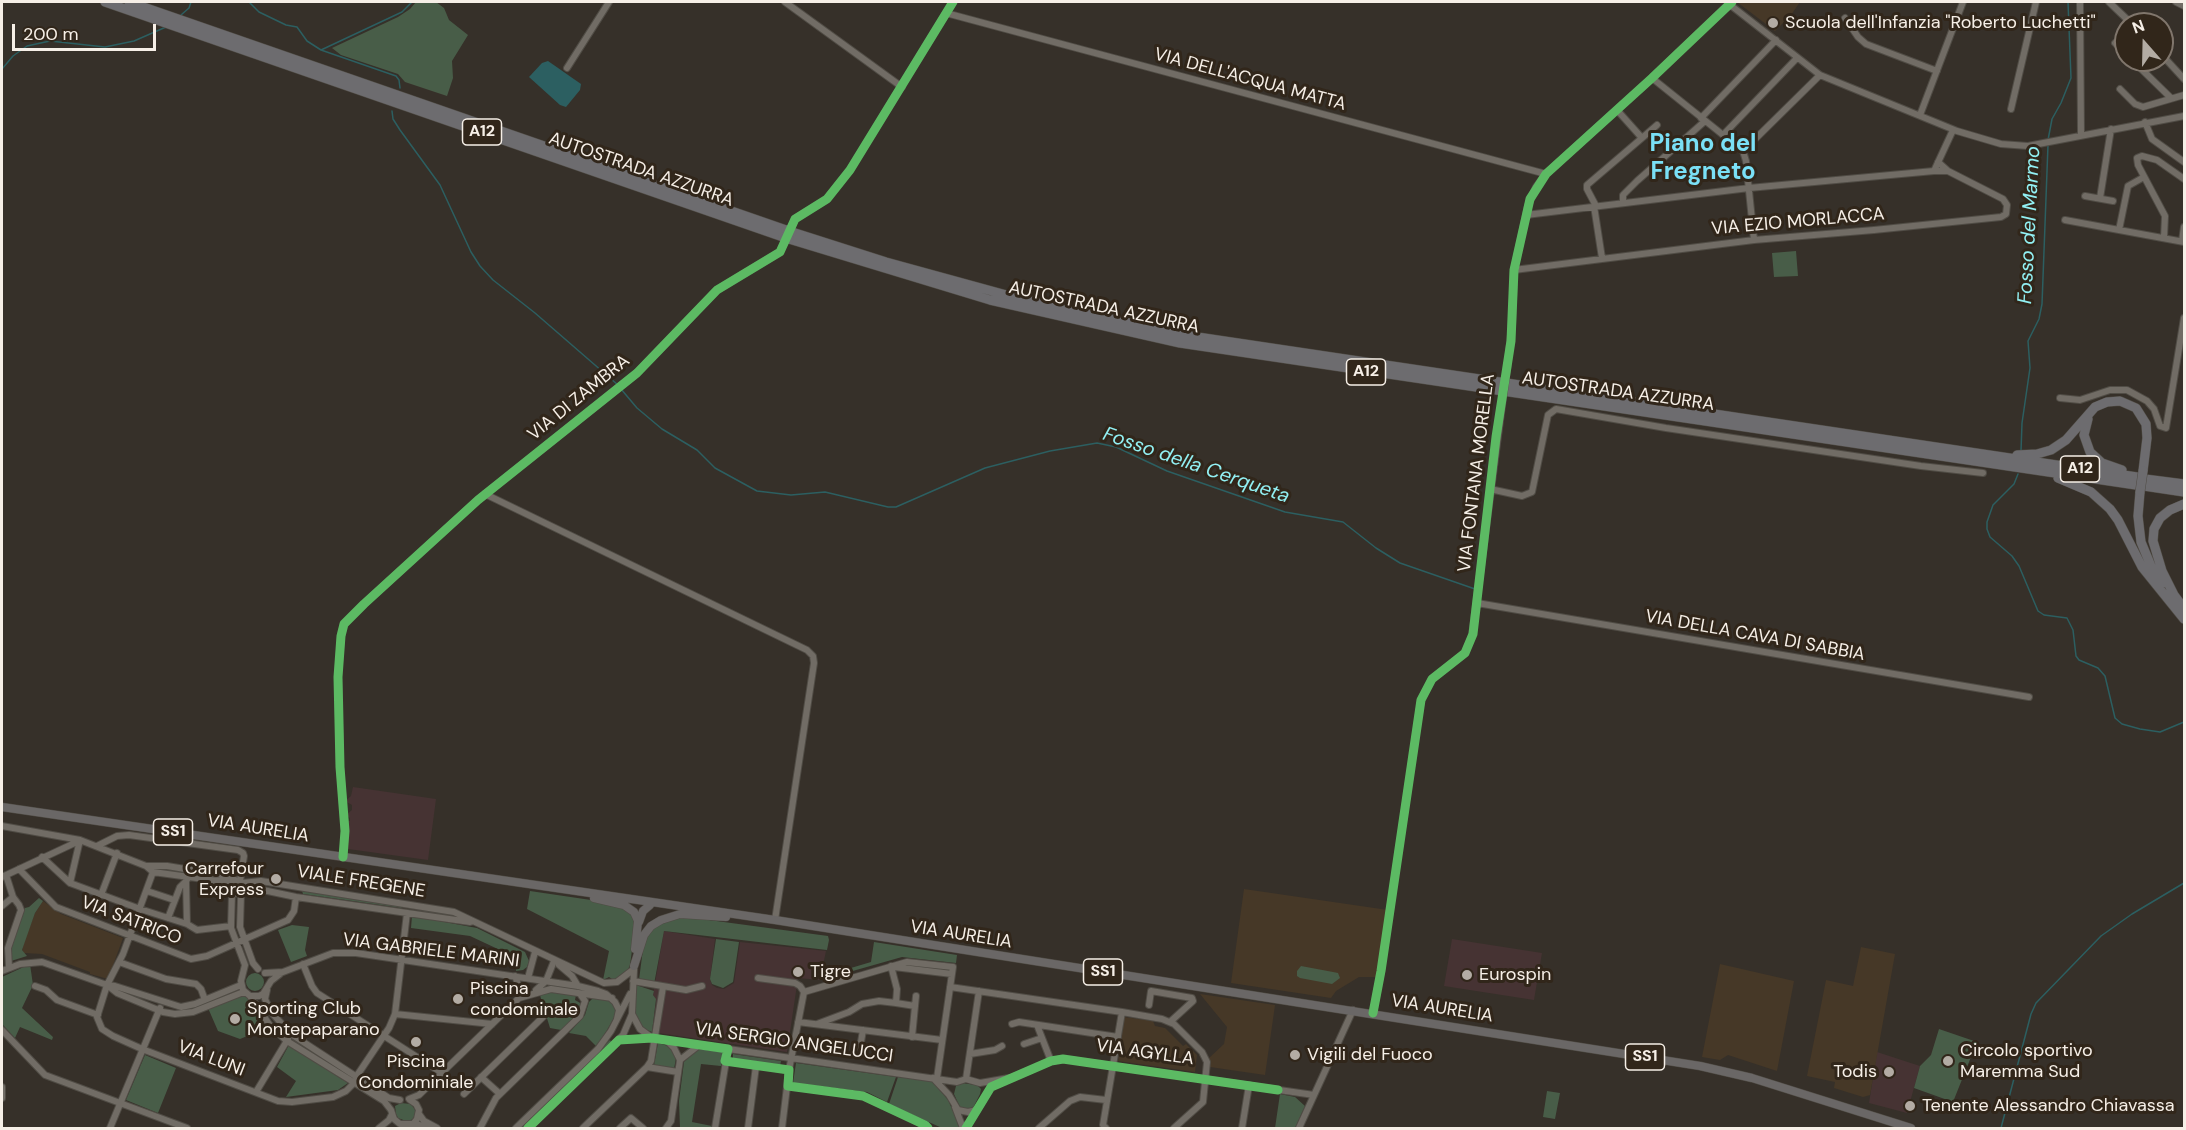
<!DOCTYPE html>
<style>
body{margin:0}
#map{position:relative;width:2186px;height:1130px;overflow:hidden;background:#363029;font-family:"DM Sans",sans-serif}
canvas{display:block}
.frame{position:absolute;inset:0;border:3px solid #f6efe7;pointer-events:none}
.north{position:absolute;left:2114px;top:12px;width:60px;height:60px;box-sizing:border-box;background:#31261a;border:2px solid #80766c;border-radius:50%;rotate:340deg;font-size:16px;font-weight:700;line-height:24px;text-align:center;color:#f6efe7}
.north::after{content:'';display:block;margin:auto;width:21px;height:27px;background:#b3aca4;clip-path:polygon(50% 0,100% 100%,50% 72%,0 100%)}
.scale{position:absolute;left:12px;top:24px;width:144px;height:27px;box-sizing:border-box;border:3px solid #f6efe7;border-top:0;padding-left:8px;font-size:18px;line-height:21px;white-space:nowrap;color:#f6efe7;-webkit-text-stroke:4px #31261a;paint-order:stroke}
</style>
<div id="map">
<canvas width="2186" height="1130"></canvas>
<div class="frame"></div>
<div class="north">N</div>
<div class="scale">200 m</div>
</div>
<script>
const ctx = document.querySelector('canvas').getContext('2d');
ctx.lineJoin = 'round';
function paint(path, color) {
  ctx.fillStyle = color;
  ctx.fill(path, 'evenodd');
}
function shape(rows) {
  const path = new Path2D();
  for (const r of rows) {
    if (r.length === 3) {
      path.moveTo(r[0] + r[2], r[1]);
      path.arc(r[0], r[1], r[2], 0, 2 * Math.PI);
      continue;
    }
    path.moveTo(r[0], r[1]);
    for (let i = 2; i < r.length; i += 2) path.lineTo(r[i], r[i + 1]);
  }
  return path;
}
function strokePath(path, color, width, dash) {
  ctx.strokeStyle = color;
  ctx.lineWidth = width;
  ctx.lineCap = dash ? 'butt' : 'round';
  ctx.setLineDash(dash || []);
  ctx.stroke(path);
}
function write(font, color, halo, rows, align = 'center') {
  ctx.font = font + ' "DM Sans",sans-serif';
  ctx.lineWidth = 6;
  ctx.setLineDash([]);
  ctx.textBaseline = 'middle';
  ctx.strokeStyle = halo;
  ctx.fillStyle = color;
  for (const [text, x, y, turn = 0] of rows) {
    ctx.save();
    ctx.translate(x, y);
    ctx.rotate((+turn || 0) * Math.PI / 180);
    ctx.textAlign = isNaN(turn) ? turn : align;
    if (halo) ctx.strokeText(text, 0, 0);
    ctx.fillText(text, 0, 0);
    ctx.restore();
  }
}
const commercial = shape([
 [353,787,436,799,428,860,348,849,347,821,350,821,350,818,346,815,352,810,352,805,345,801,351,796],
 [664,931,715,939,710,979,712,985,717,988,724,989,734,983,740,942,826,951,820,980,798,978,787,1052,652,1032,656,1000,653,995],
 [1452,939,1542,953,1534,1000,1444,986],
 [1877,1052,1920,1066,1907,1113,1869,1103]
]);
const built = shape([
 [1737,2,1800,2,1791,15,1775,31],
 [1244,889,1388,910,1377,977,1359,977,1336,991,1331,998,1231,983],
 [43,901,61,914,123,938,108,979,90,974,90,972,42,954,24,953,22,950,25,939,35,913],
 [1861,947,1895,954,1870,1095,1863,1097,1834,1088,1835,1082,1807,1076,1826,980,1853,986],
 [1720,964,1794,981,1777,1071,1728,1055,1720,1060,1702,1057],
 [1200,994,1275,1005,1265,1075,1210,1067,1209,1058,1224,1044,1227,1027],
 [1124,1017,1153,1021,1155,1026,1165,1028,1183,1046,1186,1044,1197,1055,1195,1072,1118,1061]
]);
const green = shape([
 [416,2,436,2,444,8,449,20,468,35,452,61,453,78,447,96,405,82,398,74,341,55,332,48,398,17,410,9],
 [1796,251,1798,276,1774,277,1772,253],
 [302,891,400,906,402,908,303,894],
 [530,891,618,904,627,908,636,921,630,965,627,972,615,981,609,977,603,980,609,951,527,909],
 [39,898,43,901,35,913,22,950,27,956,11,961,10,945,25,908,29,907],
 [412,916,477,928,525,952,529,961,527,967,523,970,516,971,517,958,470,936,411,928],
 [680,918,694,918,828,936,829,940,827,950,664,931,654,984,639,980,644,941,652,929,663,921],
 [292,925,309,927,305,950,307,956,291,962,278,930],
 [716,939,739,942,733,982,723,988,712,984,710,979],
 [874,942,957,955,956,963,902,957,835,976,834,973,871,962],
 [30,964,33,985,22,1008,53,1037,52,1040,20,1027,15,1038,2,1024,2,977],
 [1301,966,1333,972,1338,973,1340,978,1332,984,1300,978,1297,976,1297,971],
 [255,982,9],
 [636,985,654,991,653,995,656,999,652,1032,642,1028,635,1014],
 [547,991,576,995,575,1000,582,1004,578,1015,561,1030,550,1028,539,992],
 [241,994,249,999,262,1030,240,1039,218,1031,208,1008],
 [594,997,612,1001,617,1013,597,1047,586,1036,569,1033,585,1015,589,1002],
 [1939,1029,1977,1042,1953,1102,1914,1088,1920,1066,1931,1055],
 [610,1040,613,1044,526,1128,519,1128],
 [658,1043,668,1046,674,1051,676,1058,674,1069,654,1065],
 [289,1045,348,1083,338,1090,286,1097,296,1081,277,1067],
 [698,1049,723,1052,721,1066,701,1064,692,1122,712,1126,711,1128,680,1128,679,1101,684,1062],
 [733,1054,781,1061,780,1066,733,1059],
 [145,1055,176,1068,158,1113,126,1100],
 [796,1063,896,1077,887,1102,867,1092,793,1083],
 [898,1077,932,1081,948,1100,960,1126,959,1128,942,1128,889,1104],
 [961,1083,977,1085,981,1089,980,1094,972,1110,964,1109,960,1107,954,1094,956,1086],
 [1547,1091,1560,1093,1555,1119,1543,1117],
 [1280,1094,1295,1097,1305,1106,1295,1128,1275,1128],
 [401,1103,411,1104,418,1114,415,1119,406,1121,398,1118,396,1114,395,1106]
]);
const water = shape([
 [548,61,581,84,580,90,566,107,560,105,529,77,542,63]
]);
const stream = shape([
 [249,2,259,12,286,25,297,27,307,41,321,50,396,76,399,80,400,88],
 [181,15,189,8,191,2],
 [321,50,402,12,412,2],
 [2,69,13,56,27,46,50,41,105,47,134,41,166,27],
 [392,111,393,119,400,130,440,185,471,252,480,266,493,280,535,313,618,385],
 [2048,140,2052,119,2061,103,2071,78,2068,2],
 [621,389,637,408,662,429,697,450,715,468,757,491,791,495,825,492,888,507,896,507,985,468,1050,451,1097,443,1116,447,1167,471,1285,512,1343,522,1376,548,1400,563,1475,589],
 [2021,451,2022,423,2030,368,2028,341,2039,319,2042,304,2048,145],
 [2018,474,2014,484,1993,505,1987,522,1987,529,1990,537,2012,556,2019,566,2038,611,2044,615,2067,618,2073,630,2076,656,2079,660,2098,668,2105,676,2115,718,2122,724,2140,729,2160,732,2184,722],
 [2001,1128,2031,1014,2036,1003,2101,936,2132,914,2184,883]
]);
const minor = shape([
 [785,2,902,87],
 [2080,2,2081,135],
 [2109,2,2132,24],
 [2176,2,2184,6],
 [1729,4,1820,75,1957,131,2001,144,2028,146,2184,116],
 [946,13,1546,174],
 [1845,18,1858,37,1866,44,1937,71],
 [2115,43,2126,54],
 [2162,55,2184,79],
 [2132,60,2171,98],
 [567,68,609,2],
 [1652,78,1743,151,1746,161,1754,240],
 [2120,89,2135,104,2143,107,2184,95],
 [2011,109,2036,2],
 [1920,115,1963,2],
 [1701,118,1776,40],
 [2145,122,2152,139,2184,162],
 [1723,135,1797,58],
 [1642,138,1657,125],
 [1743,151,1820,75],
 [1938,162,1948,171,1934,171,1953,130],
 [2085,196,2113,201],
 [2100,198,2111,129],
 [1623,202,1623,195,1637,181,1705,121],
 [1594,206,1602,258],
 [1596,206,1587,189,1587,185,1642,138,1617,110],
 [1526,215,1749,188,1934,171],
 [2065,220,2184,242],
 [2119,230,2128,186,2144,177],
 [2164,238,2165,216,2138,165,2137,158,2142,156,2157,160,2184,179],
 [2182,241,2184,227],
 [1514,270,1754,240,1874,230,2001,217,2006,214,2007,205,2003,199,1948,171],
 [1507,370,1512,326,1514,270,1528,206,1536,187,1546,174,1652,78,1731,2],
 [2060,398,2080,400,2110,390,2127,390,2147,401,2154,409,2160,426,2166,428,2184,318],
 [1490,489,1522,496,1532,492,1548,415,1556,409,1666,428,1921,466,1983,473],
 [485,494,807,650,813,656,814,663,775,920],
 [1477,603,2029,697],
 [2,826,80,840,146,866,153,872,218,881,240,881,244,886,241,894,232,893,230,889,233,883],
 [80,840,70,883,140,909,187,924,197,930,231,926],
 [97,846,117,836,129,835,238,850,243,853,244,856,240,881],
 [42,857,70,883],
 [343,857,345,831,340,767,338,677,341,636,344,624,364,604,478,500,637,373,717,290,780,252,795,219,827,199,850,170,953,2],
 [146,866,167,866,227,876,237,881],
 [19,869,56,907,191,959,207,956,288,920,294,911,296,897],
 [153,872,123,954,107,985,97,1017,102,1029,113,1036,142,1049,278,1101,292,1102,333,1097,346,1091,354,1083],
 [6,875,13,897,19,905,21,910,8,948,9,967],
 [2,877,79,841],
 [242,883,261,881,454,912,604,983,617,982,634,969],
 [244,886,296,897,470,922],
 [147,891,174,900],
 [232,893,231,928,245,965,241,981,243,990,250,996,259,996,263,994,271,981,280,974],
 [241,894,240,927,253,963,258,969],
 [101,895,117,853],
 [2,906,13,897],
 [168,918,180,887,186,881],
 [187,924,186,881,190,875],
 [119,962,166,979,196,984,201,989,205,1000],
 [303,964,312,986,317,993,442,1073],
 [559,965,572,976,578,986],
 [891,966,897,989,896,1003],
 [894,967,952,974],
 [2,971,20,964,42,962,107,985,115,986,181,1007,195,1004,241,985],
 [265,973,283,972,333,953,356,953,578,986,598,991,606,994,615,1002,619,1010,617,1019],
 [515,976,519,987,519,998],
 [528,978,535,952],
 [758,978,795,983,800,986,804,992],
 [633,981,686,990,702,986],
 [107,985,117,993,163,1012,175,1014,193,1012,241,993,246,993],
 [35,986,46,990,57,1000,98,1015],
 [950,987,1122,1012,1162,1019,1174,1024,1202,1052,1207,1062,1203,1102,1174,1128],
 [267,990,265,999,271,1012,291,1034,389,1098,400,1100],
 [536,990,546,981,554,961],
 [250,996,271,1027,287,1041,384,1101,391,1110,394,1119,400,1124,417,1124,426,1128],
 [1149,1005,1151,991,1192,998,1193,1001,1170,1022],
 [915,1006,916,996],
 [1373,1013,1381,971,1421,700,1432,679,1465,653,1472,636,1502,405],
 [395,1014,492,1024],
 [632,1014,640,1029,651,1037],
 [798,1022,942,1040],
 [817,1024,849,1012,862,1004,879,1001,896,1003,915,1006,912,1037],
 [1012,1024,1019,1022,1118,1037],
 [1037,1025,1051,1061],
 [2,1030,45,1075,187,1128],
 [619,1040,652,1038,957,1082,966,1079,980,1083,1009,1078],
 [1024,1044,1042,1038],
 [860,1048,863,1030],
 [970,1054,995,1050,1002,1046],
 [680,1060,698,1046],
 [725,1061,789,1070],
 [647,1067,678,1072],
 [356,1077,389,1028,395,1014,407,913],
 [481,1077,500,1094],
 [933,1078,949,1095,958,1110,968,1112,977,1110],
 [966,1079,979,991],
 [788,1086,863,1096,925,1125,928,1128],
 [2,1087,2,1098],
 [256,1092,288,1039],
 [464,1094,543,1017],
 [409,1099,419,1095,519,998,551,989,612,998],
 [410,1100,416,1104,419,1110,417,1119,413,1124],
 [955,1107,963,1128],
 [419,1114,424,1121,437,1128],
 [110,1128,160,1008],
 [379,1128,389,1120,392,1114],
 [480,1128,496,1098,580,1016,585,1001,580,994],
 [516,1128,598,1049,611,1031,630,994],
 [528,1128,623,1035,632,1014,634,970],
 [583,1128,647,1067,651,1061,663,987],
 [620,1128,631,1118,643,1128],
 [666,1128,671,1121,680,1060,674,1048,666,1040],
 [715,1128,728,1049],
 [748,1128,756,1066],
 [782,1128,789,1070,804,992,907,962,953,967,937,1078],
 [966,1128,991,1087,1051,1061,1063,1059,1314,1095],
 [1039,1128,1070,1101,1080,1097,1106,1100],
 [1106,1128,1103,1125,1122,1012],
 [1242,1128,1249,1085],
 [1299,1128,1353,1010]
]);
const major = shape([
 [2,807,775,920,1700,1066,1752,1078,1911,1128],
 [594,898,624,905,634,912,638,921,635,949],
 [639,922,643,911,650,905],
 [634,966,644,935,651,926,661,920,680,914,726,917]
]);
const highway = shape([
 [105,2,783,237],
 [129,2,786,230],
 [792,232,886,262,1010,296,1184,335,2137,477],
 [789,239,990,300,1180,343,2136,485],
 [2088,419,2084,435,2090,452,2102,463,2122,470],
 [2017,455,2037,454,2051,450,2066,440,2095,407,2107,402,2120,401,2136,408,2146,424,2147,438,2143,471],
 [2058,478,2091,492,2110,509,2118,520,2142,567,2184,619],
 [2145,479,2184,484],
 [2144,486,2184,492],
 [2140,492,2138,516,2141,542,2151,566,2163,583],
 [2183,607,2174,595,2162,571,2153,541,2154,529,2160,518,2170,510,2184,504]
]);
const minorBridge = shape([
 [1502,405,1507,370]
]);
const highwayBridge = shape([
 [786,230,792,232],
 [783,237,789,239],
 [2140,492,2143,471]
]);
const cycleway = shape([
 [343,857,345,831,340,767,338,677,341,636,344,624,364,604,478,500,637,373,717,290,780,252,795,219,827,199,850,170,953,2],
 [1373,1013,1381,971,1421,700,1432,679,1465,653,1473,634,1496,437,1511,341,1514,270,1530,199,1546,174,1652,78,1732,2],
 [528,1128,619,1040,652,1038,728,1049,725,1061,789,1070,788,1086,863,1096,925,1125,928,1128],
 [966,1128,991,1087,1051,1061,1063,1059,1278,1090]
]);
const markers = [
 [1773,23,6,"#b3aca4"],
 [276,879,6,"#b3aca4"],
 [798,972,6,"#b3aca4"],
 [1467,975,6,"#b3aca4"],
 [458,999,6,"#b3aca4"],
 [235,1019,6,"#b3aca4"],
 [416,1042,6,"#b3aca4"],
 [1295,1055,6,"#b3aca4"],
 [1948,1061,6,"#b3aca4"],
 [1889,1072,6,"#b3aca4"],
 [1910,1106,6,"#b3aca4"]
];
const shields = [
 [482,132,39],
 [1366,372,39],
 [2080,469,39],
 [173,832,39],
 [1103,972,39],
 [1645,1057,39]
];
const shieldNames = [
 ["A12",482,132],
 ["A12",1366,372],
 ["A12",2080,469],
 ["SS1",173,832],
 ["SS1",1103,972],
 ["SS1",1645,1057]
];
const poiNames = [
 ["Scuola dell'Infanzia \"Roberto Luchetti\"",1785,23],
 ["Carrefour",264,869,"right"],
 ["Express",264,890,"right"],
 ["Tigre",810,972],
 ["Eurospin",1479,975],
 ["Piscina",470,989],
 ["condominale",470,1010],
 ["Sporting Club",247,1009],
 ["Montepaparano",247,1030],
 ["Circolo sportivo",1960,1051],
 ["Maremma Sud",1960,1072],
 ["Vigili del Fuoco",1307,1055],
 ["Piscina",416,1062,"center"],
 ["Condominiale",416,1083,"center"],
 ["Todis",1877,1072,"right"],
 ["Tenente Alessandro Chiavassa",1922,1106]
];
const streetNames = [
 ["VIA DELL'ACQUA MATTA",1250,80,15],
 ["AUTOSTRADA AZZURRA",641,170,19],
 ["VIA EZIO MORLACCA",1798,222,-5],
 ["AUTOSTRADA AZZURRA",1104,308,12],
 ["AUTOSTRADA AZZURRA",1618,392,8],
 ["VIA DI ZAMBRA",579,398,-39],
 ["VIA FONTANA MORELLA",1477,473,-83],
 ["VIA DELLA CAVA DI SABBIA",1755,636,10],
 ["VIA AURELIA",258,829,9],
 ["VIALE FREGENE",361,882,9],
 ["VIA SATRICO",131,921,21],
 ["VIA AURELIA",961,935,9],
 ["VIA GABRIELE MARINI",431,951,7],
 ["VIA AURELIA",1442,1009,9],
 ["VIA SERGIO ANGELUCCI",794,1043,8],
 ["VIA AGYLLA",1145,1053,8],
 ["VIA LUNI",211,1059,21]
];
const waterNames = [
 ["Fosso del Marmo",2030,225,-87],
 ["Fosso della Cerqueta",1196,466,19]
];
const districtNames = [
 ["Piano del",1703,145],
 ["Fregneto",1703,173]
];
paint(commercial, '#463333');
paint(built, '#463827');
paint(green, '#485d48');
paint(water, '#2c5f61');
strokePath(stream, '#2c5f61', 1.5);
strokePath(minor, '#504c45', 8);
strokePath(major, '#504c45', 9);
strokePath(highway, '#504c45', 10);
strokePath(minor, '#716c65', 6);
strokePath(major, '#6a6766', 8);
strokePath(highway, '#6d6c6f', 9);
strokePath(minorBridge, '#504c45', 8, []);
strokePath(highwayBridge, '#504c45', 10, []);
strokePath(minorBridge, '#716c65', 6);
strokePath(highwayBridge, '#6d6c6f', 9);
strokePath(cycleway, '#5cba63', 9);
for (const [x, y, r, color] of markers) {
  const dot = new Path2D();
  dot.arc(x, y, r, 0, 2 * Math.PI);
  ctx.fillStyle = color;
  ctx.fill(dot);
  strokePath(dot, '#31261a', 2);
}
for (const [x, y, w] of shields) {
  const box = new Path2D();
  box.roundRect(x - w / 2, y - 13, w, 26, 4.5);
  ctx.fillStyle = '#31261a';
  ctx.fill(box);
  strokePath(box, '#f6efe7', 1.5);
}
write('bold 16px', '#f6efe7', null, shieldNames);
write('18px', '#f6efe7', '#31261a', poiNames, 'left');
write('18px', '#f6efe7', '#31261a', streetNames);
write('italic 20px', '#92f0f3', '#31261a', waterNames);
write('bold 24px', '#7ae0f6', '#31261a', districtNames);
</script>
